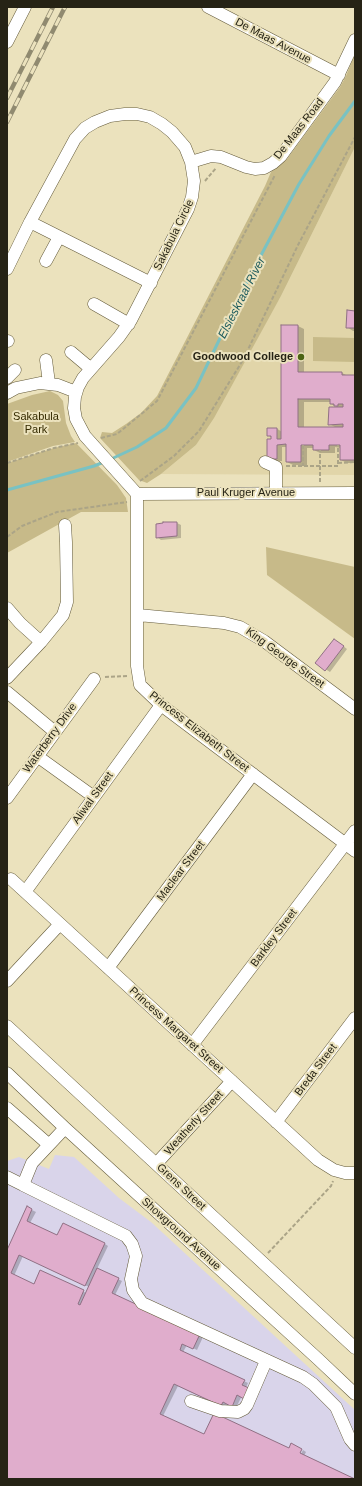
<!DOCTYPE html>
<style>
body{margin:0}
#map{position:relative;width:362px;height:1486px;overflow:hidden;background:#ebe2bd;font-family:Arial,sans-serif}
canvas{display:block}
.frame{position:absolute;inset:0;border:8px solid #262315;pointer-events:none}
</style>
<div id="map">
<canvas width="362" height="1486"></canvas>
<div class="frame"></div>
</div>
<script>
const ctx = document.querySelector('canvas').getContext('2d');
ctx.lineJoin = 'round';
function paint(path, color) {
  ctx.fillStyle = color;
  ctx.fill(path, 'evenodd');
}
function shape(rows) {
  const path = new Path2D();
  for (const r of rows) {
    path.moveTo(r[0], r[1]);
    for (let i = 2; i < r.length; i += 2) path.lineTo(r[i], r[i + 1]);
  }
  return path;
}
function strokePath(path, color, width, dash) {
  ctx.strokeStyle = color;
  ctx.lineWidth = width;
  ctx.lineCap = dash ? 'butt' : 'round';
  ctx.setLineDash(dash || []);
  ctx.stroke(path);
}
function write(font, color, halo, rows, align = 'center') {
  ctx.font = font + ' Arial,sans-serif';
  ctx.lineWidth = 4;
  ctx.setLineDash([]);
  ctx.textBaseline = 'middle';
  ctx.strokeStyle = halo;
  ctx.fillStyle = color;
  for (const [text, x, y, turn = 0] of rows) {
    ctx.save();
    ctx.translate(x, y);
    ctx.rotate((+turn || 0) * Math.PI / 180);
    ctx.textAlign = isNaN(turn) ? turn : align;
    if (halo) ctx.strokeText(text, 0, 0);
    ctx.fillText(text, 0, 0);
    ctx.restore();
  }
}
const commercial = shape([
 [55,1155,74,1157,119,1198,151,1222,355,1410,355,1479,7,1479,7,1161,19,1157,49,1169]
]);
const built = shape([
 [355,147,355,475,161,474,196,445,281,296]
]);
const green = shape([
 [355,54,355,147,281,296,214,418,196,445,161,474,147,483,139,480,100,438,102,432,112,433,126,424,141,413,157,396,265,186,271,172,287,159,340,87,346,76],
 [313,337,355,338,355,362,313,361],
 [50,391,58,395,63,401,66,423,71,436,75,442,53,446,7,462,7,404,32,395],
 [76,443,117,485,126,498,128,512,81,512,7,553,7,463,54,448],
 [266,547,355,567,355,639,267,575]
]);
const shadow = shape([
 [355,312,355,331,353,331,347,327],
 [282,326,298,326,304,329,304,373,342,373,348,376,355,376,355,463,347,463,341,460,341,448,335,447,335,453,320,453,314,450,314,448,307,448,307,465,293,465,287,462,287,447,282,447,282,461,274,461,268,458,272,440,272,438,268,435,276,428,282,432],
 [304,402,331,402,331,404,339,408,329,424,337,428,304,428],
 [177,523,181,525,181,538,161,540,157,537],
 [338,642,347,649,330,672,316,663],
 [28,1208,36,1212,30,1223,58,1236,105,1244,108,1246,97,1269,122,1281,115,1295,203,1337,197,1350,187,1345,183,1352,248,1383,236,1408,227,1404,225,1408,178,1386,163,1416,204,1435,299,1458,303,1450,306,1452,304,1456,354,1479,7,1479,7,1252],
 [23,1256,89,1287,86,1293,41,1271,34,1285,14,1276]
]);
const stream = shape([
 [109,460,137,447,166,428,196,388,251,274,299,184,329,136,355,101],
 [7,490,94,466,104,462]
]);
const building = shape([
 [347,310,355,311,355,328,346,328,347,310],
 [281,325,298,325,298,372,342,372,342,375,355,375,355,460,340,460,340,445,329,445,329,450,313,450,313,445,301,445,301,462,286,462,286,444,277,445,277,459,267,459,267,439,271,439,271,436,267,436,267,428,277,428,277,439,281,439,281,325],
 [298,399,330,399,330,404,334,404,334,406,338,406,338,404,343,404,343,407,329,407,328,425,343,424,343,427,298,427,298,399],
 [163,522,177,522,177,536,156,538,156,524,163,523,163,522],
 [334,639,344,646,325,671,315,663,334,639],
 [27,1206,32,1209,27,1221,57,1235,63,1223,105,1243,85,1286,19,1255,11,1273,34,1284,40,1270,84,1290,78,1304,80,1305,97,1268,119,1278,112,1293,200,1334,193,1349,182,1344,180,1350,245,1380,242,1385,249,1388,244,1399,237,1395,232,1407,223,1402,221,1406,174,1384,160,1414,204,1434,214,1413,289,1448,291,1443,302,1449,300,1453,355,1479,7,1479,7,1250,27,1206]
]);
const path = shape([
 [205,181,216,168],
 [101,438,117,434,157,401,275,175],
 [303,445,303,466],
 [7,463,54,448,78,443],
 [338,463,355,462],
 [286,466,338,466,338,445],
 [140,481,174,456,199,431,243,360,298,245,355,137],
 [320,482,320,450],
 [7,537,22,526,57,512,127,502],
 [105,677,128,676],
 [268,1253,331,1186,333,1181]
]);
const minor = shape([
 [208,7,339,75],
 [7,42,25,7],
 [191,162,211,156,221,157,246,167,255,169,264,168,273,163,281,156,335,82,355,40],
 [30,222,151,283],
 [46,261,59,237],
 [7,269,30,222,75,139,85,128,95,122,110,116,125,114,137,114,150,117,162,124,172,132,185,147,191,162,194,181,192,197,188,209,131,320,119,337,83,378,78,387,75,397,74,408,76,419,85,436,137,494],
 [94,304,129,324],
 [7,341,8,341],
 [71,352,90,368],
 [46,360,49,383],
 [7,378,15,370],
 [7,393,16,388,40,383,58,385,76,392],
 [265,462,276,467,276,493],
 [137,494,137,666,140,685,161,705,355,851],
 [137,494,355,493],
 [7,608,20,623,41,642],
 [138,615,224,623,240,627,264,641,355,709],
 [7,678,41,642,63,615,67,602,66,542,65,525],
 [7,692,55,732],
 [37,756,94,797],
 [7,798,94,679],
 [11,879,318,1160,334,1170,345,1173,355,1173],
 [25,892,161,705],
 [108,968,253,774],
 [7,981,60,924],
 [7,1026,355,1348],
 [192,1045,355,831],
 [7,1073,65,1128,318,1359,355,1394],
 [7,1108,48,1144],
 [276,1122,355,1018],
 [65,1128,32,1163,23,1185,126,1236,132,1244,136,1256,131,1279,133,1290,142,1303,303,1377,313,1384,336,1407,350,1439,355,1445],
 [156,1164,232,1081],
 [7,1177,23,1185],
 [191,1401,220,1411,238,1412,244,1409,247,1405,266,1361]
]);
const rail = shape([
 [7,98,53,7],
 [7,122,65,7]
]);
const markers = [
 [301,357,4,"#4c6413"]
];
const streetNames = [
 ["De Maas Avenue",273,41,28],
 ["De Maas Road",299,129,-52],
 ["Sakabula Circle",174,235,-64],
 ["Paul Kruger Avenue",246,493],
 ["King George Street",285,658,36],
 ["Princess Elizabeth Street",199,732,38],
 ["Waterberry Drive",50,738,-54],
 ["Aliwal Street",93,798,-54],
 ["Maclear Street",181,871,-53],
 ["Barkley Street",274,938,-53],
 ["Princess Margaret Street",176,1030,42],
 ["Breda Street",316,1070,-53],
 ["Weatherly Street",194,1123,-48],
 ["Grens Street",181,1187,43],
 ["Showground Avenue",181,1234,42]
];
const poiNames = [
 ["Goodwood College",293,357]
];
const parkNames = [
 ["Sakabula",36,417],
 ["Park",36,430]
];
const waterNames = [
 ["Elsieskraal River",242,298,-63]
];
paint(commercial, '#d9d4ea');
paint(built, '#e1d5a9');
paint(green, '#c7ba89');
paint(shadow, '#0003');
strokePath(stream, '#79c2c3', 3);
paint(building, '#e0adcc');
strokePath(building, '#907084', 1);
strokePath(minor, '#635a3a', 13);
strokePath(path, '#aba487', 2, [4, 2]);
strokePath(minor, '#fff', 12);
strokePath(rail, '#908a70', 4.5);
strokePath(rail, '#ebe2bd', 3, [9]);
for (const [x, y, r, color] of markers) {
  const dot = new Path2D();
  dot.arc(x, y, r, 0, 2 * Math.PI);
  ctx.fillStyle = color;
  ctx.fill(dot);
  strokePath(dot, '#ebe2bd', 1.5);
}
write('11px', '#262315', '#ebe2bd', streetNames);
write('bold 11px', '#262315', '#ebe2bd', poiNames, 'right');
write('11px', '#342a00', '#ebe2bd', parkNames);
write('italic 12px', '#205d5e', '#ebe2bd', waterNames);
</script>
